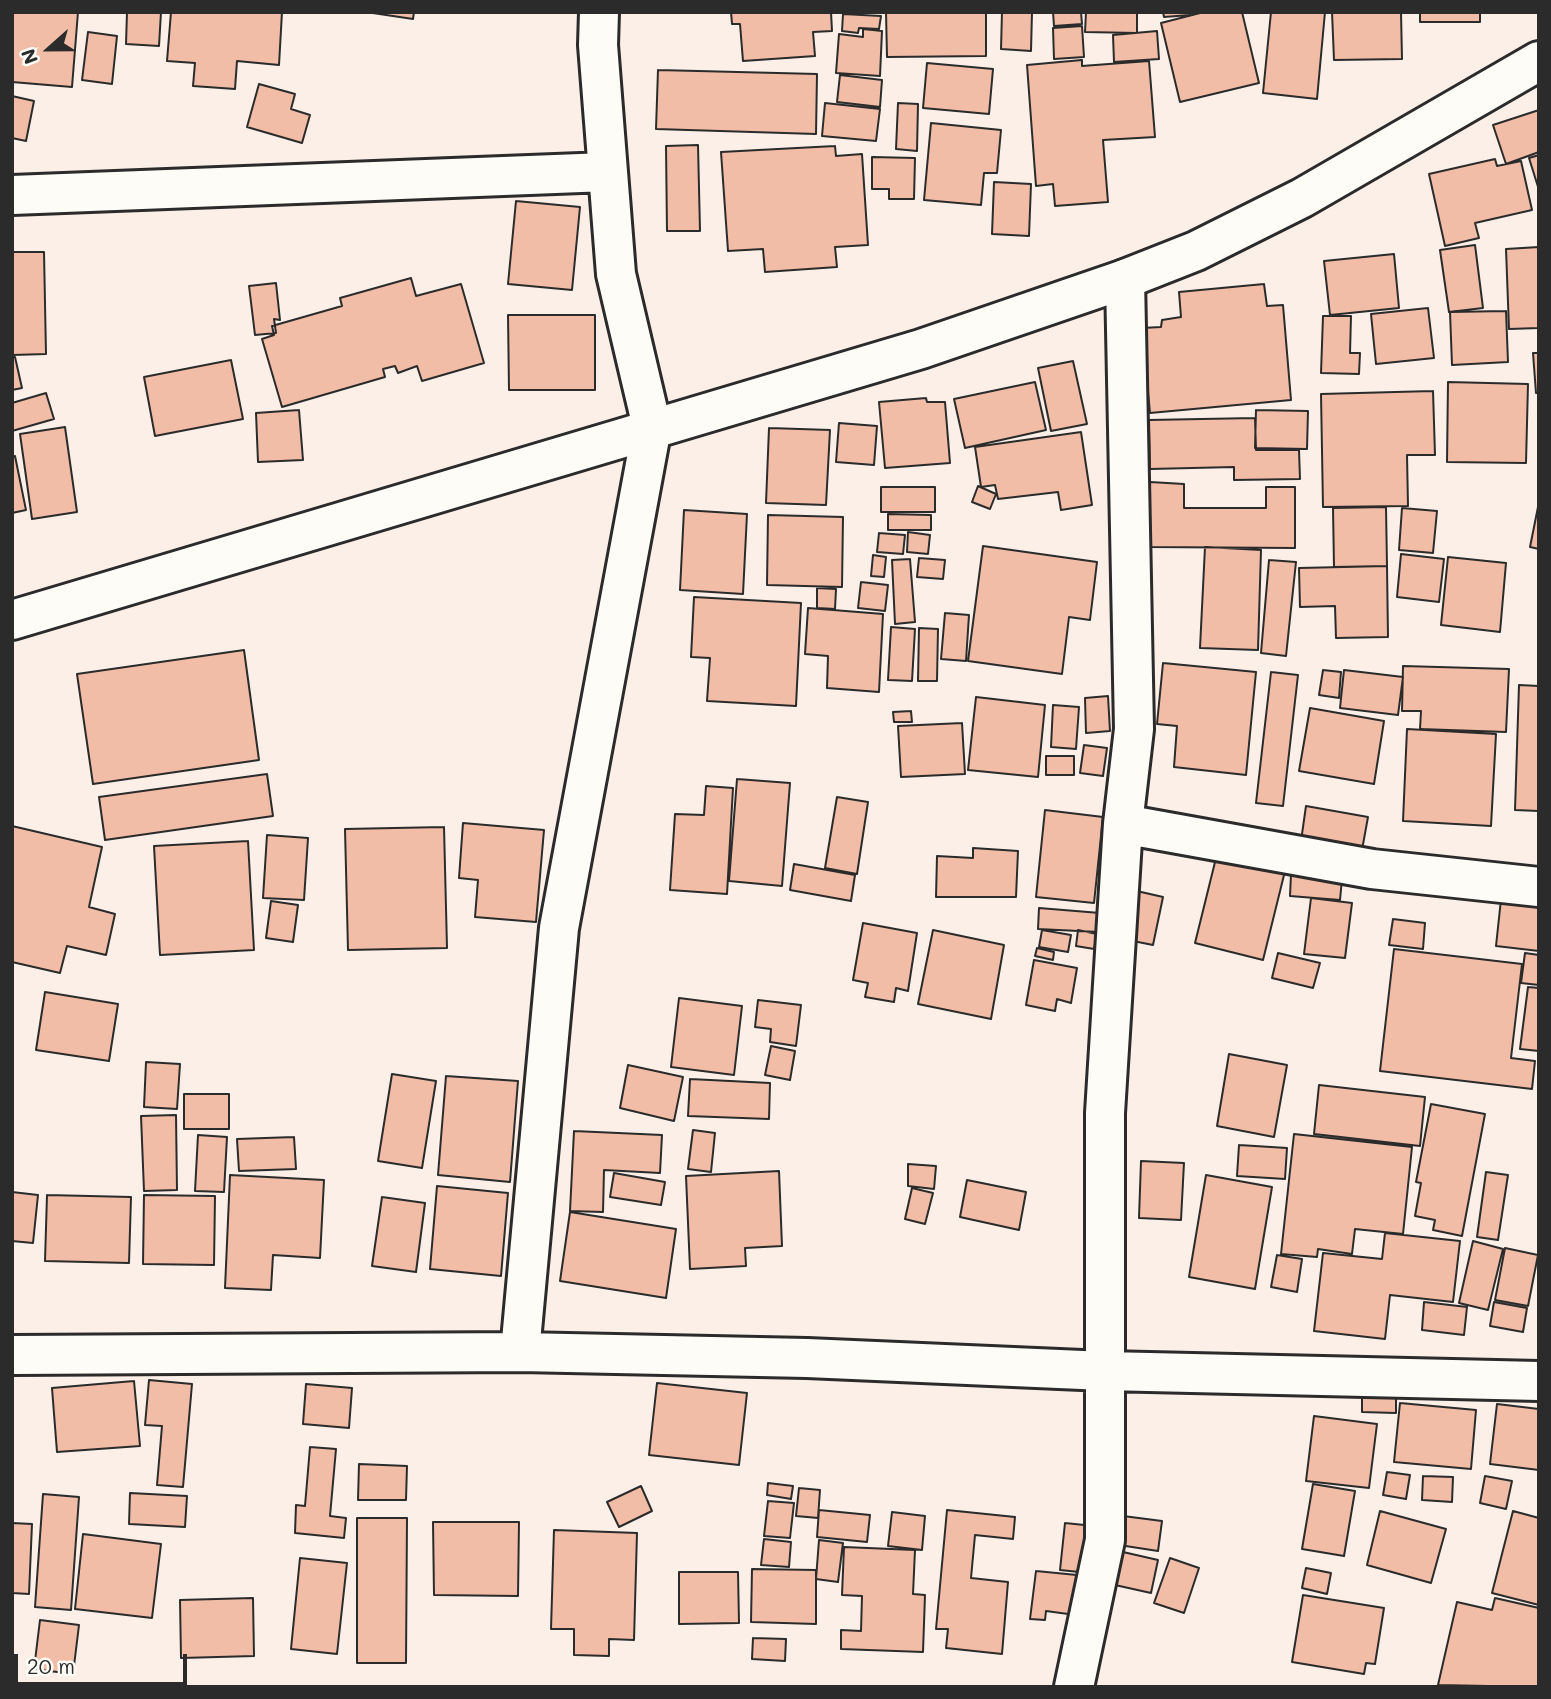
<!DOCTYPE html>
<style>
body{margin:0}
#map{position:relative;width:1551px;height:1699px;overflow:hidden;background:#fbefe7;font-family:Mali,sans-serif}
canvas{display:block}
.frame{position:absolute;inset:0;border:14px solid #2b2b2b;pointer-events:none}
.north{position:absolute;left:14px;top:14px;width:70px;height:70px;-webkit-text-stroke:5px #fdfcf7;paint-order:stroke;rotate:249deg;font-size:19px;font-weight:700;line-height:28px;text-align:center;color:#2b2b2b}
.north::after{content:'';display:block;margin:auto;width:24px;height:32px;background:#2b2b2b;clip-path:polygon(50% 0,100% 100%,50% 72%,0 100%)}
.scale{position:absolute;left:14px;top:1654px;width:173px;height:32px;box-sizing:border-box;border:4px solid #2b2b2b;border-top:0;padding-left:9px;font-size:21px;line-height:24px;white-space:nowrap;color:#2b2b2b;-webkit-text-stroke:5px #fdfcf7;paint-order:stroke}
</style>
<div id="map">
<canvas width="1551" height="1699"></canvas>
<div class="frame"></div>
<div class="north">N</div>
<div class="scale">20 m</div>
</div>
<script>
const ctx = document.querySelector('canvas').getContext('2d');
ctx.lineJoin = 'round';
function paint(path, color) {
  ctx.fillStyle = color;
  ctx.fill(path, 'evenodd');
}
function shape(rows) {
  const path = new Path2D();
  for (const r of rows) {
    path.moveTo(r[0], r[1]);
    for (let i = 2; i < r.length; i += 2) path.lineTo(r[i], r[i + 1]);
  }
  return path;
}
function strokePath(path, color, width, dash) {
  ctx.strokeStyle = color;
  ctx.lineWidth = width;
  ctx.lineCap = dash ? 'butt' : 'round';
  ctx.setLineDash(dash || []);
  ctx.stroke(path);
}
const building = shape([
 [12,12,78,12,72,87,12,82,12,12],
 [127,12,161,12,159,46,126,44,127,12],
 [171,12,282,12,279,65,237,61,235,89,193,86,195,63,167,61,171,12],
 [366,12,414,12,413,19,366,12],
 [731,12,831,12,832,31,813,32,815,56,743,61,740,24,732,24,731,12],
 [886,12,986,12,986,56,887,57,886,12],
 [1002,12,1032,12,1031,51,1001,49,1002,12],
 [1053,12,1081,12,1082,24,1054,26,1053,12],
 [1086,12,1137,12,1137,33,1085,32,1086,12],
 [1163,12,1189,12,1190,15,1164,17,1163,12],
 [1204,12,1242,12,1259,83,1180,102,1161,23,1204,12],
 [1271,12,1325,12,1317,99,1263,93,1271,12],
 [1332,12,1401,12,1402,59,1334,60,1332,12],
 [1420,12,1480,12,1480,22,1420,22,1420,12],
 [843,14,881,16,879,29,859,28,858,33,842,31,843,14],
 [1082,26,1084,57,1054,59,1053,28,1082,26],
 [863,29,882,31,880,76,836,73,839,34,863,37,863,29],
 [1157,31,1159,59,1114,62,1113,35,1157,31],
 [88,32,117,36,112,84,82,80,88,32],
 [1082,60,1082,66,1149,61,1155,137,1103,140,1108,202,1055,206,1053,184,1036,186,1027,65,1082,60],
 [927,63,993,69,989,114,923,108,927,63],
 [658,70,817,74,816,134,656,129,658,70],
 [840,75,882,80,880,107,837,102,840,75],
 [259,84,295,94,291,109,310,115,302,143,247,127,259,84],
 [12,96,34,101,26,141,12,138,12,96],
 [825,103,880,109,876,141,822,136,825,103],
 [898,103,918,104,917,151,896,149,898,103],
 [1539,110,1539,152,1506,164,1493,125,1539,110],
 [931,123,1001,130,997,173,984,173,981,205,924,200,931,123],
 [698,145,700,231,667,231,666,146,698,145],
 [835,146,836,156,862,154,868,245,835,247,837,267,765,272,763,249,728,251,721,152,835,146],
 [1539,155,1539,190,1529,158,1539,155],
 [872,157,915,158,914,199,889,199,889,189,872,189,872,157],
 [1495,159,1497,166,1521,161,1532,210,1475,223,1479,238,1445,246,1429,174,1495,159],
 [994,182,1031,184,1029,236,992,234,994,182],
 [516,201,580,207,572,290,508,284,516,201],
 [1475,245,1483,308,1449,312,1440,250,1475,245],
 [1539,247,1539,328,1509,329,1506,249,1539,247],
 [12,252,44,252,46,354,12,355,12,252],
 [1394,254,1399,308,1330,315,1324,261,1394,254],
 [411,278,416,296,461,284,484,363,422,381,417,366,398,373,395,366,383,369,385,377,282,407,262,339,274,335,272,326,342,306,340,298,411,278],
 [276,283,280,320,274,319,276,333,255,335,249,286,276,283],
 [1264,284,1267,306,1283,305,1291,400,1150,413,1142,328,1161,327,1162,320,1181,317,1179,292,1264,284],
 [1428,308,1434,358,1376,364,1371,314,1428,308],
 [1506,311,1508,362,1452,365,1450,312,1506,311],
 [508,315,595,315,595,390,509,390,508,315],
 [1323,316,1351,316,1350,353,1360,353,1359,374,1321,373,1323,316],
 [1533,353,1539,353,1539,393,1536,393,1533,353],
 [12,357,15,357,22,388,12,390,12,357],
 [231,360,243,419,155,436,144,377,231,360],
 [1073,361,1087,424,1051,431,1038,368,1073,361],
 [1035,382,1046,430,965,448,954,399,1035,382],
 [1448,382,1528,384,1526,463,1447,462,1448,382],
 [1433,391,1435,455,1407,455,1408,506,1323,507,1321,394,1433,391],
 [46,393,54,419,12,431,12,403,46,393],
 [926,398,927,402,945,402,950,463,885,468,879,402,926,398],
 [299,410,303,460,258,462,256,413,299,410],
 [1256,410,1308,411,1307,449,1255,448,1256,410],
 [1255,418,1256,450,1299,450,1300,479,1234,480,1234,467,1150,469,1149,420,1255,418],
 [839,423,877,426,874,465,836,462,839,423],
 [65,427,77,512,32,519,20,434,65,427],
 [769,428,830,430,826,505,766,503,769,428],
 [1081,432,1092,505,1061,510,1058,492,998,499,995,485,981,487,975,447,1081,432],
 [15,456,26,510,12,513,12,457,15,456],
 [1150,482,1184,484,1184,508,1266,508,1266,487,1295,487,1295,548,1149,547,1150,482],
 [978,486,996,494,990,509,972,502,978,486],
 [881,487,935,487,935,512,881,512,881,487],
 [1539,502,1539,549,1530,547,1539,502],
 [1386,507,1387,566,1334,567,1333,508,1386,507],
 [1402,508,1437,511,1433,553,1399,550,1402,508],
 [684,510,747,514,743,594,680,590,684,510],
 [888,514,931,515,931,530,888,530,888,514],
 [768,515,843,517,842,587,767,585,768,515],
 [908,532,930,535,928,554,907,552,908,532],
 [879,533,905,535,903,554,877,552,879,533],
 [983,546,1097,562,1090,620,1069,617,1062,674,968,661,983,546],
 [1205,547,1261,550,1258,650,1200,648,1205,547],
 [1401,554,1444,559,1439,602,1397,597,1401,554],
 [873,555,886,557,884,577,871,576,873,555],
 [1448,557,1506,563,1500,632,1441,625,1448,557],
 [919,558,945,560,943,579,917,577,919,558],
 [910,559,915,622,895,624,892,560,910,559],
 [1269,560,1296,562,1286,656,1261,653,1269,560],
 [1387,566,1388,637,1336,638,1335,606,1300,607,1299,568,1387,566],
 [861,582,888,585,885,611,858,608,861,582],
 [817,588,836,589,835,609,817,608,817,588],
 [694,597,801,603,796,706,707,701,710,658,691,657,694,597],
 [808,608,883,614,879,692,827,688,828,656,805,654,808,608],
 [945,613,969,615,966,661,941,659,945,613],
 [891,627,915,629,912,681,888,680,891,627],
 [919,628,938,629,937,681,918,681,919,628],
 [244,650,259,760,93,784,77,674,244,650],
 [1163,663,1256,672,1246,775,1174,767,1177,726,1157,724,1163,663],
 [1403,666,1509,669,1506,732,1420,729,1421,711,1402,711,1403,666],
 [1323,670,1341,672,1339,698,1319,695,1323,670],
 [1344,670,1403,677,1398,715,1340,708,1344,670],
 [1271,672,1298,675,1283,806,1256,803,1271,672],
 [1519,685,1539,686,1539,811,1515,810,1519,685],
 [1108,696,1110,731,1086,733,1085,698,1108,696],
 [976,697,1045,705,1038,777,968,770,976,697],
 [1053,705,1079,707,1076,749,1051,747,1053,705],
 [1310,708,1384,721,1374,784,1299,771,1310,708],
 [911,711,912,722,894,722,893,712,911,711],
 [962,723,965,774,901,777,898,726,962,723],
 [1407,729,1496,734,1491,826,1403,821,1407,729],
 [1084,745,1107,748,1103,776,1080,773,1084,745],
 [1046,756,1074,756,1074,775,1046,775,1046,756],
 [267,774,273,816,105,840,99,797,267,774],
 [737,779,790,783,782,886,729,881,737,779],
 [706,786,733,788,727,894,670,890,675,814,704,815,706,786],
 [837,797,868,802,857,874,825,868,837,797],
 [1306,806,1368,817,1362,850,1301,841,1306,806],
 [1045,810,1103,817,1094,903,1036,897,1045,810],
 [463,823,544,830,536,922,475,917,478,880,459,878,463,823],
 [12,826,102,847,89,907,115,914,106,955,67,946,60,973,12,962,12,826],
 [444,827,447,948,348,950,345,829,444,827],
 [267,835,308,838,304,900,263,898,267,835],
 [248,841,254,950,160,955,154,846,248,841],
 [973,848,1018,851,1016,897,936,897,937,856,973,858,973,848],
 [1217,854,1285,871,1263,960,1195,943,1217,854],
 [794,864,855,875,851,901,790,890,794,864],
 [1291,874,1342,879,1340,900,1290,896,1291,874],
 [1128,889,1163,897,1153,945,1118,938,1128,889],
 [1502,890,1539,894,1539,951,1496,946,1502,890],
 [1311,898,1352,903,1345,958,1304,954,1311,898],
 [271,901,298,905,293,942,266,938,271,901],
 [1039,908,1100,913,1099,932,1038,929,1039,908],
 [1393,919,1425,923,1423,949,1389,945,1393,919],
 [863,923,917,933,908,991,896,988,894,1002,865,997,868,983,853,980,863,923],
 [933,930,1004,945,991,1019,918,1004,933,930],
 [1042,930,1071,935,1068,952,1039,947,1042,930],
 [1078,930,1097,934,1094,949,1076,946,1078,930],
 [1037,948,1054,952,1053,960,1035,956,1037,948],
 [1394,949,1522,964,1511,1058,1535,1061,1532,1089,1380,1071,1394,949],
 [1278,953,1320,963,1313,988,1272,978,1278,953],
 [1525,953,1539,955,1539,985,1521,983,1525,953],
 [1034,960,1077,968,1071,1003,1057,999,1055,1011,1026,1005,1034,960],
 [1528,987,1539,988,1539,1051,1520,1049,1528,987],
 [45,992,118,1004,109,1061,36,1050,45,992],
 [679,998,742,1006,734,1075,671,1067,679,998],
 [758,1000,801,1005,796,1046,770,1042,771,1029,755,1027,758,1000],
 [771,1046,795,1051,790,1080,765,1075,771,1046],
 [1229,1054,1287,1065,1274,1137,1217,1126,1229,1054],
 [146,1062,180,1064,177,1109,144,1107,146,1062],
 [628,1065,683,1077,674,1121,620,1108,628,1065],
 [392,1074,436,1081,422,1168,378,1161,392,1074],
 [446,1076,518,1081,510,1182,438,1175,446,1076],
 [690,1079,770,1083,769,1119,688,1116,690,1079],
 [1319,1085,1425,1097,1420,1146,1314,1134,1319,1085],
 [184,1094,229,1094,229,1129,184,1129,184,1094],
 [1431,1104,1485,1114,1462,1236,1433,1230,1435,1220,1415,1216,1421,1183,1416,1182,1431,1104],
 [176,1115,177,1190,144,1191,141,1116,176,1115],
 [693,1130,715,1133,711,1172,688,1169,693,1130],
 [574,1131,662,1135,660,1173,604,1170,603,1212,570,1211,574,1131],
 [1294,1134,1412,1147,1403,1234,1355,1229,1352,1254,1318,1249,1317,1257,1281,1254,1294,1134],
 [198,1135,227,1137,224,1192,195,1191,198,1135],
 [294,1137,296,1169,239,1171,237,1139,294,1137],
 [1239,1145,1287,1148,1285,1179,1237,1176,1239,1145],
 [1141,1161,1184,1163,1181,1220,1139,1218,1141,1161],
 [908,1164,936,1166,934,1189,908,1186,908,1164],
 [779,1171,782,1246,745,1248,746,1266,690,1269,686,1176,779,1171],
 [1486,1172,1508,1175,1498,1240,1477,1237,1486,1172],
 [614,1173,665,1182,661,1205,610,1197,614,1173],
 [230,1175,324,1180,320,1258,273,1255,271,1290,225,1288,230,1175],
 [1206,1175,1272,1187,1255,1289,1189,1277,1206,1175],
 [967,1180,1026,1192,1019,1230,960,1217,967,1180],
 [437,1186,508,1193,501,1276,430,1269,437,1186],
 [912,1188,933,1193,925,1224,905,1219,912,1188],
 [12,1192,38,1195,33,1243,12,1241,12,1192],
 [47,1195,131,1197,129,1263,45,1261,47,1195],
 [144,1195,215,1196,214,1265,143,1264,144,1195],
 [382,1197,425,1203,416,1272,372,1266,382,1197],
 [570,1212,676,1229,666,1298,560,1281,570,1212],
 [1385,1233,1460,1241,1453,1302,1390,1295,1385,1339,1314,1331,1323,1253,1382,1259,1385,1233],
 [1473,1241,1503,1249,1488,1310,1459,1303,1473,1241],
 [1505,1248,1538,1255,1528,1306,1495,1300,1505,1248],
 [1277,1255,1302,1259,1297,1292,1271,1287,1277,1255],
 [1424,1302,1467,1307,1464,1335,1422,1330,1424,1302],
 [1494,1302,1527,1308,1523,1332,1490,1326,1494,1302],
 [149,1380,192,1384,183,1487,157,1485,162,1426,145,1425,149,1380],
 [134,1381,140,1446,57,1452,52,1388,134,1381],
 [657,1383,747,1393,739,1465,649,1455,657,1383],
 [306,1384,352,1388,349,1428,303,1424,306,1384],
 [1362,1391,1396,1391,1396,1413,1362,1412,1362,1391],
 [1400,1403,1476,1410,1471,1469,1394,1462,1400,1403],
 [1497,1404,1539,1409,1539,1470,1490,1464,1497,1404],
 [1314,1416,1377,1424,1369,1488,1306,1481,1314,1416],
 [310,1447,336,1449,330,1516,346,1518,344,1538,295,1533,296,1505,305,1506,310,1447],
 [359,1464,407,1466,406,1500,358,1500,359,1464],
 [1387,1472,1410,1475,1406,1499,1383,1495,1387,1472],
 [1423,1476,1453,1477,1452,1502,1422,1500,1423,1476],
 [1485,1476,1512,1481,1506,1509,1480,1503,1485,1476],
 [768,1483,793,1486,791,1499,767,1495,768,1483],
 [1313,1484,1355,1491,1344,1556,1302,1549,1313,1484],
 [641,1486,652,1511,619,1527,607,1502,641,1486],
 [799,1488,820,1490,818,1518,796,1516,799,1488],
 [130,1493,187,1496,185,1527,129,1524,130,1493],
 [43,1494,79,1497,71,1610,35,1607,43,1494],
 [768,1501,794,1503,790,1538,764,1536,768,1501],
 [819,1510,870,1515,867,1542,817,1537,819,1510],
 [947,1510,1015,1517,1013,1539,975,1535,971,1578,1008,1582,1002,1654,946,1648,948,1629,936,1629,947,1510],
 [1380,1511,1446,1529,1431,1583,1367,1565,1380,1511],
 [1513,1511,1539,1518,1539,1605,1492,1593,1513,1511],
 [892,1512,925,1516,922,1550,888,1546,892,1512],
 [1123,1516,1162,1521,1158,1551,1119,1545,1123,1516],
 [357,1518,407,1518,406,1663,357,1663,357,1518],
 [433,1522,519,1522,518,1596,434,1595,433,1522],
 [12,1523,32,1524,29,1594,12,1593,12,1523],
 [1065,1523,1094,1526,1089,1573,1060,1570,1065,1523],
 [554,1530,637,1533,634,1640,609,1639,609,1656,574,1655,574,1629,551,1629,554,1530],
 [83,1534,161,1544,152,1618,75,1609,83,1534],
 [764,1539,791,1542,789,1567,761,1565,764,1539],
 [819,1540,843,1543,838,1582,816,1579,819,1540],
 [844,1547,915,1550,913,1594,925,1595,923,1652,841,1649,841,1630,861,1631,862,1596,842,1595,844,1547],
 [1123,1552,1158,1560,1151,1593,1115,1585,1123,1552],
 [300,1558,347,1563,337,1654,291,1649,300,1558],
 [1170,1558,1199,1568,1184,1613,1154,1603,1170,1558],
 [1306,1568,1331,1573,1327,1594,1302,1588,1306,1568],
 [752,1569,816,1570,816,1624,751,1622,752,1569],
 [1036,1571,1087,1576,1083,1616,1046,1611,1045,1620,1030,1619,1036,1571],
 [679,1572,738,1572,739,1623,679,1624,679,1572],
 [1303,1595,1384,1608,1375,1664,1366,1663,1364,1674,1292,1662,1303,1595],
 [253,1598,254,1656,181,1658,180,1600,253,1598],
 [1495,1598,1539,1608,1539,1687,1438,1685,1457,1602,1492,1610,1495,1598],
 [40,1620,79,1625,73,1674,34,1669,40,1620],
 [753,1638,786,1639,785,1661,752,1659,753,1638]
]);
const street = shape([
 [12,195,607,172],
 [1125,279,1134,729,1123,824,1372,869,1539,887],
 [520,1352,559,928,652,427,616,274,598,45,599,12],
 [12,1355,520,1352,807,1358,1105,1371,1539,1381],
 [1074,1687,1105,1540,1105,1113,1123,824]
]);
const secondary = shape([
 [12,620,921,349,1125,279,1196,251,1302,198,1539,61]
]);
paint(building, '#f2bda6');
strokePath(building, '#2b2b2b', 2);
strokePath(street, '#2b2b2b', 44);
strokePath(secondary, '#2b2b2b', 44);
strokePath(street, '#fdfcf7', 38);
strokePath(secondary, '#fdfcf7', 38);
</script>
